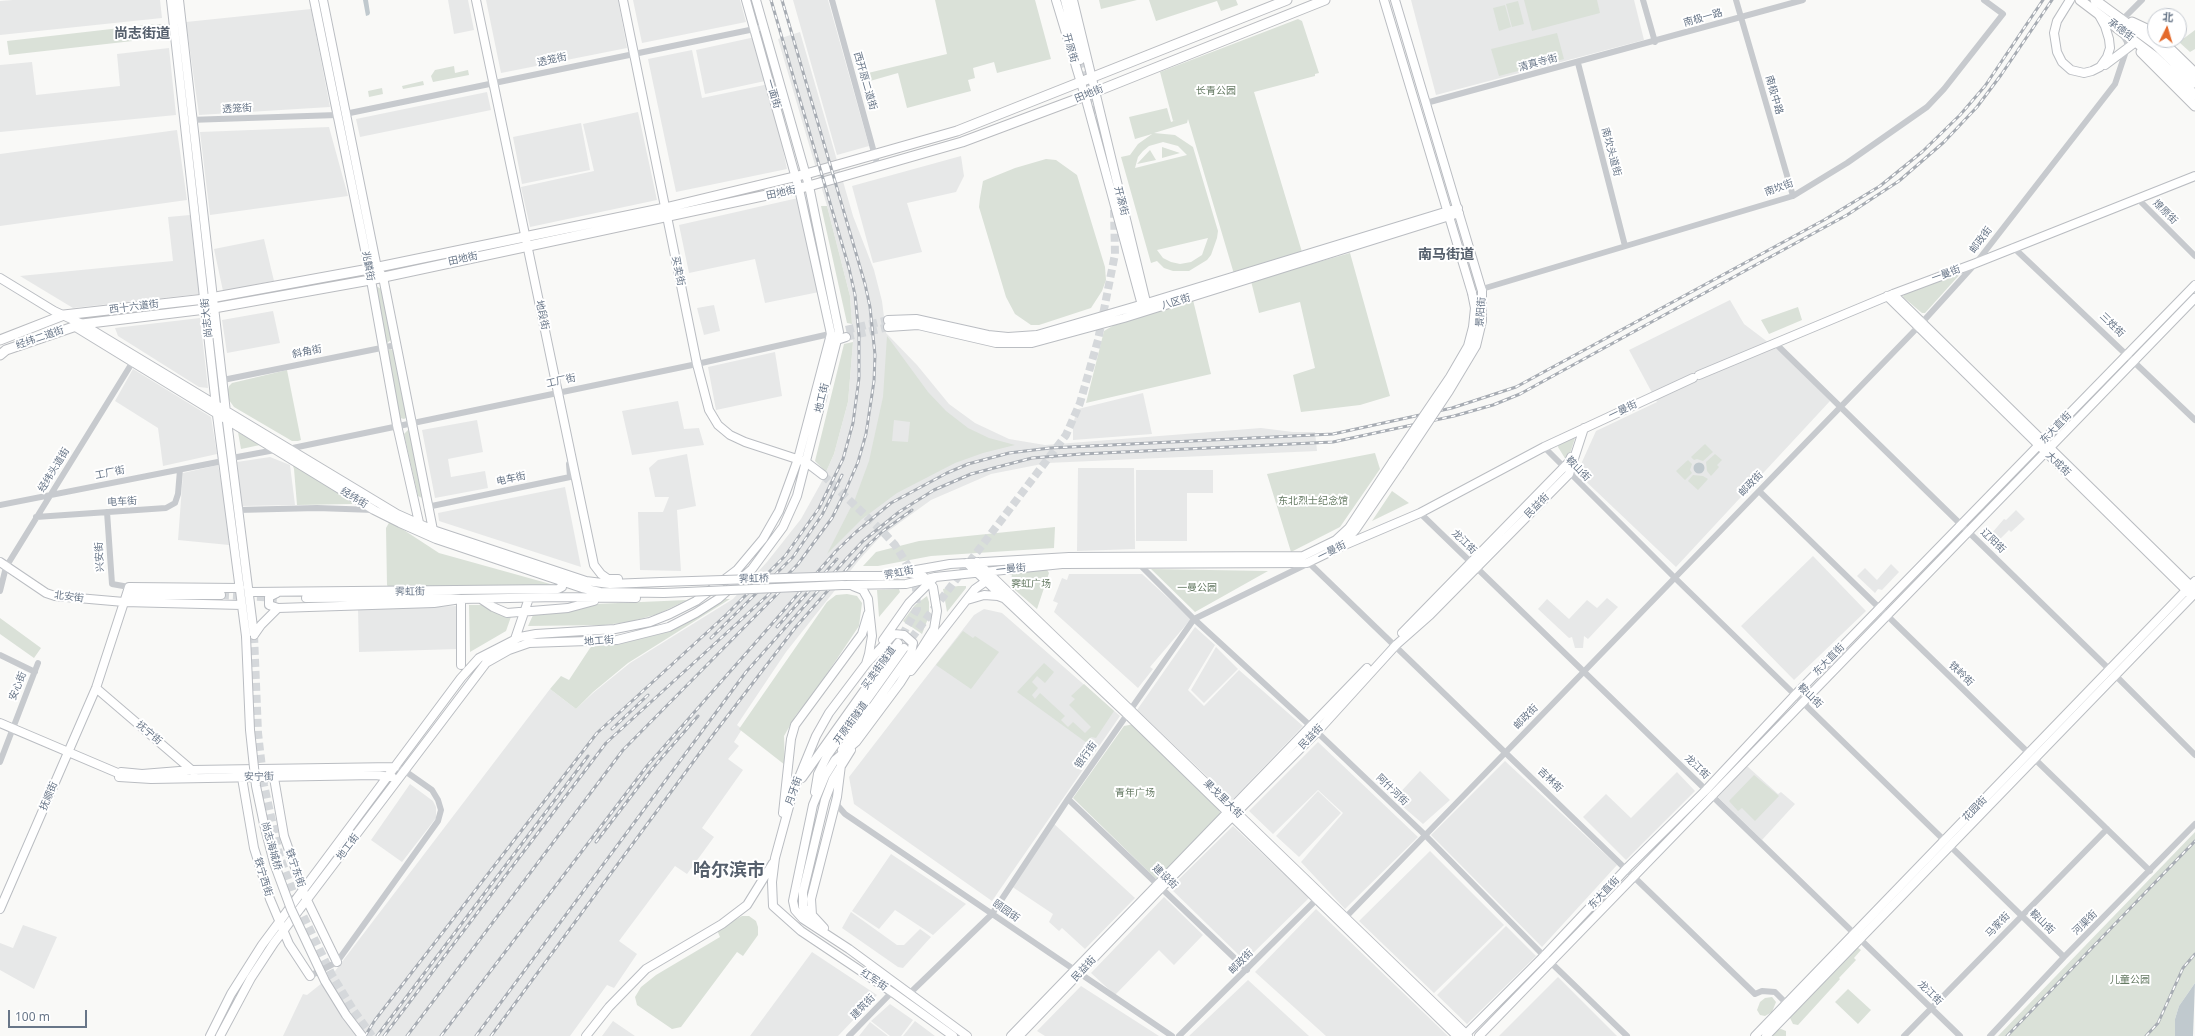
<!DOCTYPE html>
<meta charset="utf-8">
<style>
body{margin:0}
#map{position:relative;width:2195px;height:1036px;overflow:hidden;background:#f9f9f7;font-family:"Noto Sans","Noto Sans SC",sans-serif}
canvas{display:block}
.north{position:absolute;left:2147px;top:8px;width:40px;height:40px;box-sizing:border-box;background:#fff;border:1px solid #c3c8cf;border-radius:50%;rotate:5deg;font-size:11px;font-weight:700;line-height:16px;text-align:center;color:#687688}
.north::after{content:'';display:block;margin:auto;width:14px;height:18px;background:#e46a2c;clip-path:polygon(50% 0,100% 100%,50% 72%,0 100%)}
.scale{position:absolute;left:8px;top:1010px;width:79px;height:18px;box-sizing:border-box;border:2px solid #687688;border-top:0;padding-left:5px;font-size:12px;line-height:14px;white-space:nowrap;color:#687688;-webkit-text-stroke:3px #fff;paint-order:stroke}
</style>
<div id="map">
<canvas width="2195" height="1036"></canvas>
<div class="north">北</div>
<div class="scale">100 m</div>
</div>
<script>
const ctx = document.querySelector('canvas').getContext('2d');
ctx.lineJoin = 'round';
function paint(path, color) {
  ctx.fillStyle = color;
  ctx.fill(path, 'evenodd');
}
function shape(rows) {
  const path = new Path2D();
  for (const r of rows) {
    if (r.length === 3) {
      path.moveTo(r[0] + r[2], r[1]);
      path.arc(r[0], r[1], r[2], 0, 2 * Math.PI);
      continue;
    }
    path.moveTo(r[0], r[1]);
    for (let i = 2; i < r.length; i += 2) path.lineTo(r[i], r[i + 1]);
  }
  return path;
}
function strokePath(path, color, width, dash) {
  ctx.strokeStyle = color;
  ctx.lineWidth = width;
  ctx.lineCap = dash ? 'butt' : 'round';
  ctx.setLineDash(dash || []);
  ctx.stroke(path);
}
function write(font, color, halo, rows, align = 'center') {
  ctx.font = font + ' "Noto Sans","Noto Sans SC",sans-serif';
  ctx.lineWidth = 4;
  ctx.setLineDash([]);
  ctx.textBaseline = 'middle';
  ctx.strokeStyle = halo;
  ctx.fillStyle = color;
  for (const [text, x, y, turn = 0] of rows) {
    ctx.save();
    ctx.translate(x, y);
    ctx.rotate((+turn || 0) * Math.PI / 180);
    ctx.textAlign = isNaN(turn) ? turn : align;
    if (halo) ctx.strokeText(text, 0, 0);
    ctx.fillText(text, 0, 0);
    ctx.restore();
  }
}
const built = shape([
 [13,0,160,0,162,18,0,35,0,1],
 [448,0,468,0,474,30,454,34],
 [486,0,618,0,627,48,501,73],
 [633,0,740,0,746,22,642,43],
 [793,0,828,0,869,146,837,155],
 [1411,0,1634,0,1644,40,1436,95],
 [311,9,330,107,199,115,186,22],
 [800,32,853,216,874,270,882,301,886,333,917,365,949,404,975,423,1009,439,1045,445,1261,428,1293,432,1315,432,1317,451,1047,463,991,474,931,500,880,537,859,560,786,652,737,725,742,729,734,742,739,746,728,759,743,770,702,828,714,837,687,874,675,866,619,941,637,954,614,988,607,985,570,1036,283,1036,303,994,307,995,332,975,550,689,576,709,593,693,630,663,733,599,767,562,801,519,821,483,834,454,848,402,853,342,850,296,827,206,778,39],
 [755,37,765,81,705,94,696,50],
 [169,48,176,115,0,132,0,65,32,62,36,95,120,86,117,54],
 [692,50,702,98,769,84,787,169,676,192,648,59],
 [487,92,491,110,360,137,356,119],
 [638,112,657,200,530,227,521,187,594,171,583,124],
 [581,123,590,170,522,184,513,137],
 [329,127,348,196,210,215,200,132],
 [177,130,187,200,0,226,0,154],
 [961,156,964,176,956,192,907,203,922,252,873,263,852,186],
 [798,198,819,292,765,303,755,259,689,273,679,225],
 [190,215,199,294,73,308,20,276,173,261,168,217],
 [264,239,274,281,223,291,214,249],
 [1730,300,1744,324,1781,352,1830,401,1676,567,1577,473,1596,431,1657,402,1629,350],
 [714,305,720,331,704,335,697,308],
 [273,311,280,343,227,353,222,320],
 [200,318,208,388,199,387,118,336,115,328],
 [775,352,782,396,716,410,708,367],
 [133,369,211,417,217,454,163,466,158,428,115,401],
 [1143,393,1152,434,1073,440,1073,423,1078,409],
 [678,401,684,429,699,428,704,445,632,455,622,411],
 [477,420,483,452,448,459,451,477,485,471,488,488,435,498,422,430],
 [687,454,696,506,677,510,681,571,640,570,638,512,663,512,669,497,655,497,649,468,658,460],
 [270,457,290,465,295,505,242,506,237,462],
 [218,465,225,502,229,545,178,540,183,473],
 [1078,468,1134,468,1135,549,1077,551],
 [1136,470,1213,470,1213,493,1187,493,1187,541,1136,541],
 [565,487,581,567,439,521,438,513],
 [2016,510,2025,519,2011,532,2009,530,1998,541,1991,534,2004,519,2006,520],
 [1813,556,1866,611,1794,680,1741,626],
 [1891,564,1899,572,1882,590,1878,589,1875,593,1857,576,1865,568,1877,580],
 [1069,574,1142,574,1191,619,1150,667,1153,669,1138,688,1054,612,1058,603,1053,601,1062,578,1067,580],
 [1607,598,1618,607,1588,639,1584,636,1583,648,1575,648,1572,637,1569,638,1538,609,1547,599,1569,619,1587,600,1597,608],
 [457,606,458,649,359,652,358,609],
 [984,609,1002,613,1120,716,992,901,854,804,849,777,974,615],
 [1195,627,1215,645,1188,690,1204,706,1239,670,1303,726,1232,800,1137,710],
 [1216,647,1238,669,1204,703,1191,690],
 [1318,742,1418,837,1345,909,1301,862,1343,813,1318,790,1273,834,1249,811],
 [1505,761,1617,865,1542,947,1431,835],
 [1747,766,1778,794,1781,792,1795,804,1762,840,1718,797],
 [1420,771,1450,800,1423,824,1394,799],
 [1677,772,1695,791,1626,860,1583,817,1606,794,1631,818],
 [410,784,433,801,436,807,436,818,402,862,371,840],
 [1318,791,1341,813,1299,857,1276,836],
 [1053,823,1135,898,1085,949,1062,928,1059,931,1049,922,1053,914,1011,886],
 [1233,826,1309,898,1245,961,1170,888],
 [1430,851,1504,925,1434,993,1359,921],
 [891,854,966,904,933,935,895,910,879,929,852,911],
 [1164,897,1203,935,1174,965,1159,950,1115,995,1091,973],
 [1316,909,1448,1036,1326,1036,1255,972],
 [851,912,897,945,904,945,920,929,931,937,903,968,898,967,842,928],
 [23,925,57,937,34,989,0,970,0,943,13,948],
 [1506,926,1536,956,1467,1024,1437,995],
 [812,952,877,995,838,1036,750,1036],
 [1558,977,1617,1036,1499,1036],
 [1248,980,1309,1036,1189,1036],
 [1081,986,1159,1036,1045,1036,1037,1031],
 [890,1004,913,1020,901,1036,890,1036,871,1021],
 [613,1021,635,1036,602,1036],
 [915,1021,935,1036,903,1036],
 [870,1022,888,1036,859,1036]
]);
const green = shape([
 [935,0,1035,0,1051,59,997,73,994,62,973,68,975,78,968,80,971,91,907,108,898,73,870,81,868,73,947,54],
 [1099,0,1137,0,1101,9],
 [1149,0,1236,0,1238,5,1221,11,1217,1,1156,21],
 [1524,0,1597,0,1600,13,1532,31],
 [1518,1,1524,24,1512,27,1506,4],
 [1505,5,1511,27,1499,31,1493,8],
 [1298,19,1302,21,1319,73,1315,74,1315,76,1254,92,1302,252,1234,274,1188,119,1187,123,1154,133,1175,135,1193,147,1218,231,1217,238,1211,255,1207,260,1189,271,1173,271,1164,268,1157,261,1151,263,1121,157,1130,155,1138,144,1152,134,1135,139,1129,117,1167,108,1171,122,1176,120,1173,121,1160,72],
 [1163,142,1178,146,1187,155,1135,168,1138,157,1143,151,1149,146],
 [1208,238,1202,255,1191,262,1180,264,1171,262,1163,258,1157,250],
 [155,24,134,30,132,32,134,38,159,37,157,24,168,24,170,26,170,35,168,37,9,55,7,41],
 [2195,30,2195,49,2190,52,2179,42],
 [1557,33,1564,59,1499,76,1491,49],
 [454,66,455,73,468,70,469,75,433,82,431,76,435,70],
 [423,81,424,85,403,89,402,86],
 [382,88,383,94,369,97,368,91],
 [1162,147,1180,153,1162,158],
 [1150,150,1156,160,1137,164],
 [1046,159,1056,160,1077,175,1105,267,1106,280,1102,291,1091,308,1039,325,1031,325,1015,314,1006,297,979,207,980,198,983,181,1015,168],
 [821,206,827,206,850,296,852,324,847,323],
 [1350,253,1390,396,1360,405,1301,412,1293,375,1315,368,1300,302,1259,313,1251,281],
 [1962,272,1925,313,1922,313,1903,297,1904,294],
 [376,286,383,290,392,339,387,343,385,342,374,288],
 [1193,300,1211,374,1086,403,1104,331,1121,321],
 [1798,307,1802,320,1769,334,1761,320],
 [887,336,928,392,946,411,968,428,989,438,1015,445,983,453,955,463,897,493,862,519,827,554,855,499,869,461,883,397],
 [894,420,910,422,908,442,892,441],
 [853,342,848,402,834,454,826,472,815,461,844,344],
 [390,349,393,350,408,417,404,419,400,418,386,353],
 [287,370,301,440,298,441,292,441,234,407,229,400,227,393,229,386,232,383],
 [408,430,410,431,422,498,418,496,404,434],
 [238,432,260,445,241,449],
 [1573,436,1575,438,1568,460,1566,460,1558,447,1559,444],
 [1705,444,1713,452,1703,461,1697,459,1694,460,1691,457],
 [1375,453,1380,469,1340,527,1291,552,1267,474],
 [1715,454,1722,460,1717,465,1719,467,1711,476,1707,471,1706,462],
 [291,460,352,499,353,502,352,504,297,505,294,469],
 [1688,460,1692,464,1690,470,1692,473,1685,480,1676,471],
 [1693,475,1703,476,1708,479,1698,490,1688,481],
 [1392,491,1409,503,1372,521],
 [390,521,439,553,554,585,446,589,390,589,387,585,386,528],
 [1055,527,1054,548,931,556,878,566,863,566,876,552,919,541],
 [1046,568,1049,573,1037,609,1015,590,1011,580,1012,574,1017,571],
 [1151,569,1268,571,1195,612],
 [958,586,966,586,966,588,947,612,943,589],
 [899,589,900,592,879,617,877,590],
 [847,594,857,596,862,603,859,626,814,693,796,715,784,736,785,765,739,729,827,602,836,595],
 [927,596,929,602,929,616,922,634,903,621,915,605],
 [725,599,730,599,628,663,593,692,576,709,550,689,561,676,569,680,592,645,620,642,693,619],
 [687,600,658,614,629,622,604,625,528,626,534,613,595,604],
 [469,605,484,605,513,611,506,631,470,652],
 [0,618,41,648,34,658,0,634],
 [963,631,973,638,975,636,999,652,971,689,936,665],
 [1044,663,1054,672,1045,683,1037,676,1032,682,1038,688,1032,695,1035,699,1040,693,1065,716,1061,720,1068,727,1073,722,1085,733,1091,727,1069,705,1075,699,1071,696,1084,684,1114,711,1096,738,1091,737,1087,743,1017,692],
 [1134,724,1219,810,1221,815,1160,878,1155,878,1073,798,1124,726],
 [1754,775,1779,796,1755,821,1742,808,1738,811,1729,801],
 [2195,832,2195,983,2179,1006,2175,1019,2175,1036,1998,1036],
 [742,916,749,916,756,921,758,927,758,935,743,956,737,952,681,1027,672,1029,637,1005,635,997,641,987,656,975,720,937,717,930],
 [1857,947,1861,950,1854,958,1856,960,1839,978,1840,979,1798,1025,1793,1024,1789,1016],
 [1848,989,1871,1010,1858,1024,1835,1002],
 [1772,997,1776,1002,1772,1012,1765,1016,1760,1015,1757,1010,1760,1002,1765,998],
 [1781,1029,1786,1031,1786,1036,1770,1036,1776,1030]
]);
const water = shape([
 [363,0,368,0,370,13,369,15,366,16],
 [1699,468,5.5],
 [2195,983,2193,1036,2175,1036,2175,1019,2179,1006]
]);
const majorTunnel = shape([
 [1080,60,1109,171],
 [846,330,888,320],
 [846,337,888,327],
 [823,475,885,534,895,545,910,569,916,588,917,609,900,639],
 [221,595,279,598],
 [254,635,258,733,264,785,280,857,298,905,332,975,354,1011,372,1036],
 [904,648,1066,435,1080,403,1098,340,1115,254,1114,210]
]);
const minor = shape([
 [832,0,878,167],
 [1643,0,1655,42],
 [1736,0,1793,196],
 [2123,19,2142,0],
 [1578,63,1625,246],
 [1426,103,1803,0],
 [345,114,764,27],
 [189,120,337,115],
 [2138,199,2195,256],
 [2013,247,2195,420],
 [1482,289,1793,196,1847,163,1927,107,1944,89,2003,14,1984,0],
 [1775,343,2112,672,2195,755],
 [223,380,396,345],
 [1544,447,1675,578,2064,957],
 [288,449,697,364,834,333],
 [232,458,275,450],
 [1759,491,2150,871],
 [0,505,223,461],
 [427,507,570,477,569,464],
 [238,510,317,508,374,510],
 [107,512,112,584,129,587],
 [1420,513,1960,1036],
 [36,517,166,508,175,503,178,494,180,470],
 [1306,560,1755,994,1762,991,1775,992,1787,1004],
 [1139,564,1194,619,1317,732,1425,835,1544,956,1627,1036],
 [0,591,6,567,132,363],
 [0,655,35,672],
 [0,762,38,663],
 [837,799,838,806,845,814,1172,1036],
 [1068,799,1247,970],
 [1343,920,1918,327,1976,263,2115,84,2127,48,2127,42,2122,33],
 [310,976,337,962,438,821,441,810,438,800,432,790,405,771,395,767],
 [909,994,992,914,1068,799,1194,619,1307,564],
 [849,1036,892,992],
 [1179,1036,1316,900],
 [1904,1036,2107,829],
 [1990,1036,2064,957,2195,824]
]);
const major = shape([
 [171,0,217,415,246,636],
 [179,0,227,421,254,635],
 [314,0,369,269,397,425,420,527],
 [323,0,377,268,383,277,433,530],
 [476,0,594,565,601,574,608,579,618,579],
 [623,0,697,364,709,410,718,425,730,435,745,442,806,462,823,475],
 [1056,0,1085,96,1143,309],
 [1065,0,1080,60],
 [1073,0,1146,302],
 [1384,0,1472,293],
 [1395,0,1482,291],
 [2070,0,2057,21,2054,33,2057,52,2062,62,2071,70,2084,73,2092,71,2100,67,2107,57,2110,48,2109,39,2105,26,2099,15],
 [2105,65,2133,44],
 [0,278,54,311,82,324,397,514,433,530,586,581,610,584,661,582],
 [1893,294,2194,589],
 [1887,296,2189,593],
 [888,320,916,319,988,335,1008,337,1037,335,1147,303,1458,208],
 [74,326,374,510,400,523,436,539,582,588,600,592,664,593],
 [888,327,918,325,996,343,1032,343,1124,318,1459,213],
 [834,337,837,340,846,337],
 [1699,375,1893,294,1976,263,2195,176],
 [1342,545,1356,529,1399,466],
 [0,562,46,593,55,596,124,602,242,605],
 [977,562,1468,1036],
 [967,563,1127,714,1457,1036],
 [905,572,923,576,933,587,937,611,934,629,900,683,856,742,835,760,825,776,813,805,793,901,795,910,803,919,849,949,967,1036],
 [847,576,882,576,950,564,1069,557,1303,556,1336,540,1349,528,1393,461],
 [842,585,906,584,935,577,1062,564,1307,563,1340,547,1420,513,1544,447,1693,378],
 [853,586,863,590,868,599,872,636,869,654,866,664,829,713,816,736,793,792,775,858,772,882,773,906,801,931,892,992,953,1036],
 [250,592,558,589,562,587,561,581],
 [277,593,269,597,269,605,278,608],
 [127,595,221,595],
 [306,598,433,597,461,599,461,665],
 [481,599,493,607,507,613,568,608,594,601],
 [967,600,984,595,998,596,1006,599],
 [1402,633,1569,462,1571,457],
 [254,635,261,625,278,608,434,603,461,599,557,597,636,598],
 [515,639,529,598],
 [883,640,909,603,933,579],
 [911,671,975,589,992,577],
 [96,688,194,772],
 [0,723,120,774],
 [842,750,911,653,913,643,904,635,894,634,867,663],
 [121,772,142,774,192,770,395,767],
 [241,772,254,848,270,899,289,944,310,976],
 [273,772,284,836,305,896,337,962],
 [119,777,151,779,375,775,392,777],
 [802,778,898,643],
 [815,792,818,774,827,756,904,648],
 [783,813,791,739,795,725,862,634,868,614],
 [0,909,96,688,129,587,240,588],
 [813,919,803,907,803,892,825,800,833,779,851,750],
 [824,928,812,915,811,899,837,797,841,765],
 [210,1036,231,994,262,945,461,678,479,658,520,637,536,634,615,629,650,622,670,614,696,601,737,570,763,539,779,511,798,459,831,334,799,189,746,0],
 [220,1036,251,978,274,943,486,663,509,650,529,643,617,640,669,627,696,613,718,599,752,569,783,527,797,496,839,332,809,186,756,0],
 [586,1036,609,1007,646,969,722,924,747,905,773,863],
 [1011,1036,1367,668],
 [1019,1036,1162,887,1317,732,1396,645,1430,615,1569,474,1584,428],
 [1464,1036,1544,956,1627,868,1706,790,1795,695,2195,285],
 [1479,1036,2195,298],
 [1755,1036,2195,581],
 [1766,1036,2195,593]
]);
const highway = shape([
 [2080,0,2154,56,2195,95],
 [2095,0,2155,44,2195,83],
 [2132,22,2149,30,2155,35],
 [2161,40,2195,73],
 [2141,52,2195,106],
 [0,340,64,315,205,299,369,269,665,208,806,174,957,131,1287,0],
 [0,355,6,350,82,324,214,308,370,280,809,186,962,142,1085,96,1325,0]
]);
const rail = shape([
 [777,627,837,559],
 [711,638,793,557,822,515,842,475],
 [612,729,648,695],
 [596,842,652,769,698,716],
 [365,1036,375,1020,597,733,727,614,785,556,819,508,843,459,853,423,859,378,859,335,855,295,849,268,771,0],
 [377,1036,588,756],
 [384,1036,606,743,767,596,798,564,832,518,845,492,858,462,866,434,874,381,875,355,870,307,865,284,782,0],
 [407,1036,623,750,790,581],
 [441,1036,647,766,836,551,856,532,891,503,947,473,968,464,1009,453,1050,448,1333,434,1452,408,1516,387,1824,220,1880,186,1922,152,1960,115,1985,86,2043,0],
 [476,1036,746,672,847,558,863,541,899,512,934,490,971,474,1032,458,1081,454,1333,442,1454,416,1493,405,1520,394,1847,215,1899,181,1944,142,1977,107,2001,75,2052,0],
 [491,1036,713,735,795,628,866,547,883,531,912,510],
 [2007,1036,2195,841],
 [2146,1036,2158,1023,2183,968,2195,954]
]);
const majorBridge = shape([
 [1393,461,1450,377,1468,346,1473,327,1475,308,1472,293],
 [1399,466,1449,391,1476,346,1482,321,1482,291],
 [661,582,847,576],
 [664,593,842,585],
 [246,636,250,730,256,786,264,824,274,863,291,909,325,981,346,1015,362,1036]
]);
const streetNames = [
 ["南极一路",1703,18,-16],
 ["承德街",2121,30,37],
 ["开原街",1070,48,74],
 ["透笼街",552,60,-12],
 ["清真寺街",1538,63,-15],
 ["西开原二道街",865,81,74],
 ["一面街",773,94,74],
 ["田地街",1089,94,-22],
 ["南极中路",1774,95,74],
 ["透笼街",237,109,-3],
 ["南坎头道街",1611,152,75],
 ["南坎街",1779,188,-20],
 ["田地街",781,193,-12],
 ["开源街",1121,201,76],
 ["燎原街",2165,212,45],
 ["邮政街",1981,240,-53],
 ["田地街",463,259,-12],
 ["兆麟街",368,266,80],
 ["买卖街",678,271,79],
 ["一曼街",1946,274,-20],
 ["八区街",1176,302,-17],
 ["西十六道街",134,307,-7],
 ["景阳街",1481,312,-86],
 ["地段街",542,315,78],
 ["尚志大街",207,318,-96],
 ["三姓街",2112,325,44],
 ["经纬二道街",40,338,-19],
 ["斜角街",307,352,-11],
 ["工厂街",561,381,-12],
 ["地工街",822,398,-76],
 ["一曼街",1623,410,-25],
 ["东大直街",2056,428,-46],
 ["大成街",2058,464,44],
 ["鞍山街",1578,469,45],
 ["经纬头道街",54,470,-58],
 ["工厂街",110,473,-11],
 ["电车街",511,479,-12],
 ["邮政街",1751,484,-46],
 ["经纬街",354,498,31],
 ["电车街",122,502,-3],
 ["民益街",1537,506,-45],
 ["辽阳街",1993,541,44],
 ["龙江街",1464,542,44],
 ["一曼街",1332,551,-26],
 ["兴安街",100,557,-93],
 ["一曼街",1011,569,-5],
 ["霁虹街",899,573,-11],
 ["霁虹桥",754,579,-2],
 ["霁虹街",410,592,-1],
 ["北安街",69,597,7],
 ["地工街",599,641,-4],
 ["东大直街",1829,660,-46],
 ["买卖街隧道",879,668,-54],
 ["铁岭街",1961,674,44],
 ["安心街",18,686,-68],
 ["鞍山街",1810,696,44],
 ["邮政街",1526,717,-46],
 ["开原街隧道",851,723,-54],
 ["抚宁街",149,733,40],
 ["民益街",1311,737,-46],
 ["银行街",1086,755,-55],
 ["龙江街",1697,767,44],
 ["安宁街",259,777,-1],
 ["吉林街",1550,780,44],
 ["阿什河街",1392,790,44],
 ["月牙街",794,791,-71],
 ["抚顺街",49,796,-67],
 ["果戈里大街",1223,799,44],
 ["花园街",1975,809,-46],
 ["尚志海城桥",271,846,74],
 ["地工街",348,847,-53],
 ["铁宁东街",295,868,71],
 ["铁宁西街",263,877,73],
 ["建设街",1165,877,43],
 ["东大直街",1604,893,-47],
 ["颐园街",1006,911,35],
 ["鞍山街",2042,922,44],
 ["河渠街",2085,923,-44],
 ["马家街",1998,925,-46],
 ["邮政街",1241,962,-45],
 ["民益街",1084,969,-47],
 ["红军街",874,980,34],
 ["龙江街",1930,993,44],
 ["建筑街",863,1007,-46]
];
const parkNames = [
 ["长青公园",1216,91],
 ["东北烈士纪念馆",1313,501],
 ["霁虹广场",1031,584],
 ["一曼公园",1197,588],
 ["青年广场",1135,793],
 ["儿童公园",2130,980]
];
const districtNames = [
 ["尚志街道",142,34],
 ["南马街道",1446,255]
];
const townNames = [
 ["哈尔滨市",729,871]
];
paint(built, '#e7e8e8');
paint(green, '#dae1d8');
paint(water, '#c0c9ce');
strokePath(majorTunnel, '#d5d8db', 8, [8, 4]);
strokePath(major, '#babdc2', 10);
strokePath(highway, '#babcc0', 11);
strokePath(minor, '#c7cace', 6);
strokePath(major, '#fff', 8);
strokePath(highway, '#fff', 9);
strokePath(rail, '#a7acb3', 3);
strokePath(rail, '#fff', 1.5, [4.5]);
strokePath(majorBridge, '#babdc2', 10, []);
strokePath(majorBridge, '#fff', 8);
write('10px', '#687688', '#fff', streetNames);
write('10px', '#657a63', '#fff', parkNames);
write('bold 14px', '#56606d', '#fff', districtNames);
write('bold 18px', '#56606d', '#fff', townNames);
</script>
